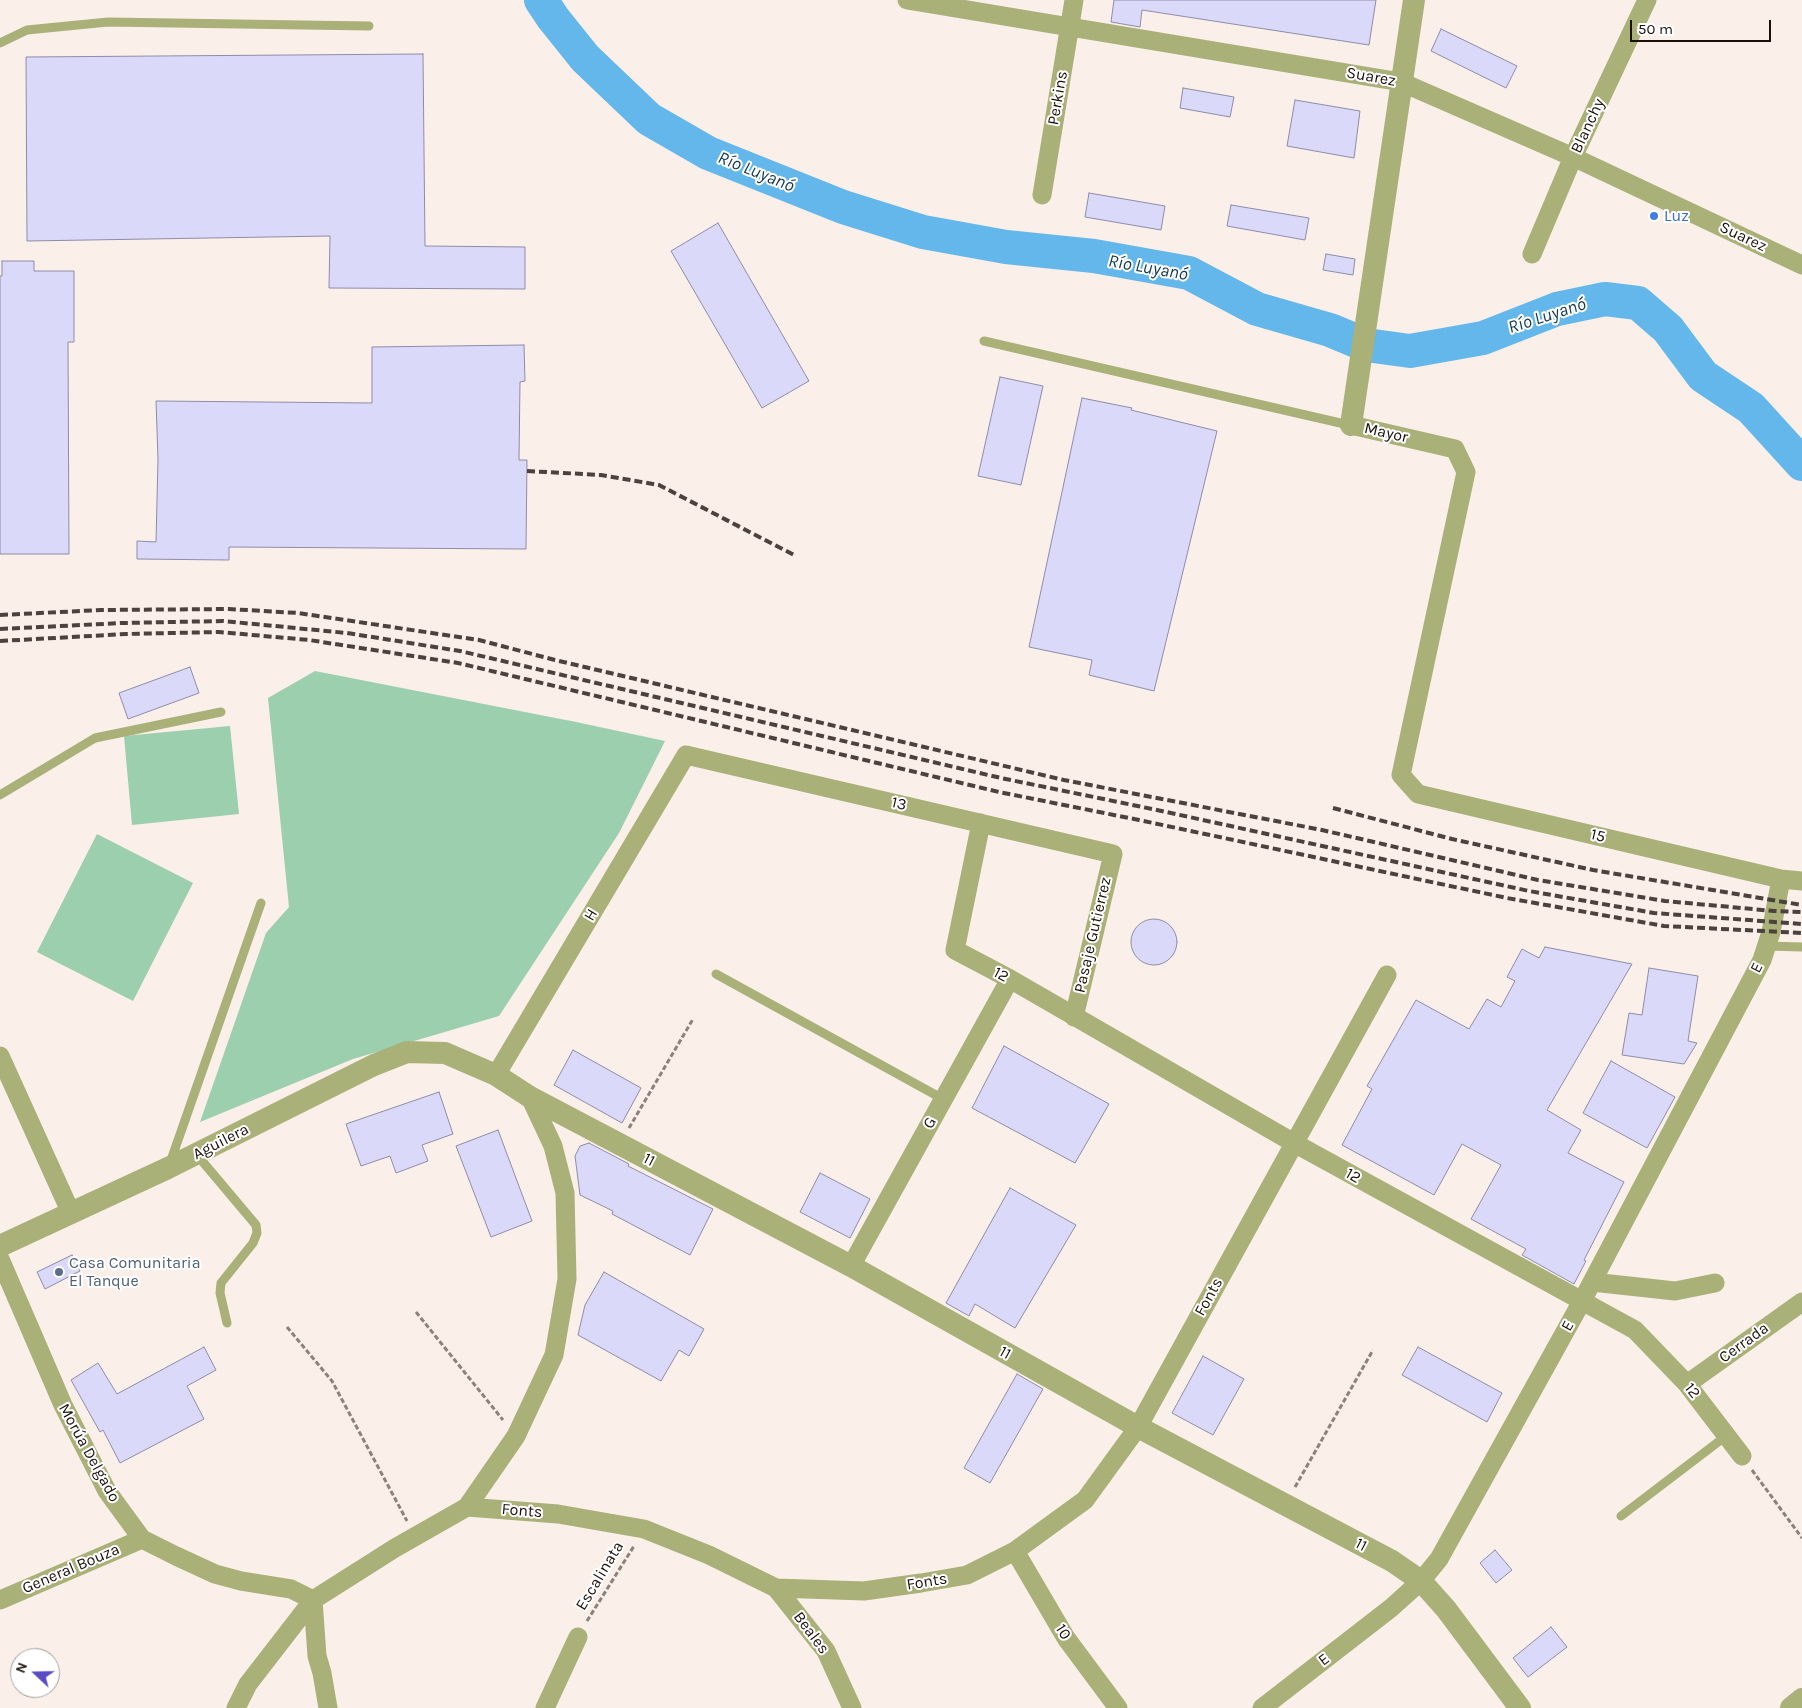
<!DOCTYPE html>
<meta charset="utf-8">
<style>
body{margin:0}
#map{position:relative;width:1802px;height:1708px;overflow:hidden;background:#fbefe9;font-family:Karla,sans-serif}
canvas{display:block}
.north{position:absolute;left:10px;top:1648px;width:50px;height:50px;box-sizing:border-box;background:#fff;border:1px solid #a39f9d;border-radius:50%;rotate:291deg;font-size:14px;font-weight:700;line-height:20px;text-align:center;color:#1a100b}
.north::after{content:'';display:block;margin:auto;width:18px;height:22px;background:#5b4cc5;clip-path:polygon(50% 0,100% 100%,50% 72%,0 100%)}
.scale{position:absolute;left:1630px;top:20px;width:141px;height:22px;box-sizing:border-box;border:2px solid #1a100b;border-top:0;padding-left:6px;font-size:15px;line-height:18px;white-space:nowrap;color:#1a100b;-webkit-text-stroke:4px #fff;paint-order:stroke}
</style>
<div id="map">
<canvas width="1802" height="1708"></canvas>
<div class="north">N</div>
<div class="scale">50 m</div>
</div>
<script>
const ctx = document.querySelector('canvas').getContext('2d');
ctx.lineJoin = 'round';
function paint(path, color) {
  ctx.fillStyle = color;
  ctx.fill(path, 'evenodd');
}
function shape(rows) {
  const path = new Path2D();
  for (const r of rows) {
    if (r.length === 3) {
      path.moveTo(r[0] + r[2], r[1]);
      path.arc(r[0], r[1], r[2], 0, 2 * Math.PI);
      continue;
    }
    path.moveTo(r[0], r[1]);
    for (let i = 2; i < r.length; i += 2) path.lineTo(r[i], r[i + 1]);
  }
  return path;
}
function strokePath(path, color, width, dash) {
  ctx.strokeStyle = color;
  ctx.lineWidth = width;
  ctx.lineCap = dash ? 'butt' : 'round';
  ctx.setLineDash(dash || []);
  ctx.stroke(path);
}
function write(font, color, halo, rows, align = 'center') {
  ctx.font = font + ' Karla,sans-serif';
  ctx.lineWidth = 4;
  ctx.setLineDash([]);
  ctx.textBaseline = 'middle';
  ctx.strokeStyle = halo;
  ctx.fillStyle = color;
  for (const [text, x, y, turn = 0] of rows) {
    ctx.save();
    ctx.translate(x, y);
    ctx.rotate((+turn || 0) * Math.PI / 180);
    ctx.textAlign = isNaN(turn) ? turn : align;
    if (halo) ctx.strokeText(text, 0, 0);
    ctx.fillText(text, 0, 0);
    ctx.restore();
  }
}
const green = shape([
 [315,671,576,722,665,741,619,833,499,1016,353,1059,200,1122,266,933,289,907,268,698],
 [230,726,239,814,132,825,124,736],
 [97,834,193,883,133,1001,37,952]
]);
const river = shape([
 [541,0,553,18,585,58,649,119,708,153,843,207,923,232,1006,247,1094,256,1189,273,1257,309,1330,330,1366,345,1410,351,1483,338,1557,309,1605,299,1638,303,1668,329,1703,376,1751,408,1802,464]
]);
const building = shape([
 [1114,0,1376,0,1369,45,1142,10,1140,27,1111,22,1114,0],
 [1441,29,1517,66,1506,88,1431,51,1441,29],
 [423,54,425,246,525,247,525,289,329,288,330,236,27,241,26,57,423,54],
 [1183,88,1234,97,1230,117,1180,108,1183,88],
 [1295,100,1360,111,1354,158,1287,146,1295,100],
 [1089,193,1165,206,1161,230,1085,217,1089,193],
 [1231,205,1309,218,1305,240,1227,226,1231,205],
 [718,223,809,381,762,408,671,251,718,223],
 [1326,254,1355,259,1353,275,1323,270,1326,254],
 [2,261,34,261,34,271,74,271,74,342,68,342,69,554,0,554,0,276,2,276,2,261],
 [524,345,525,381,520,382,519,460,527,460,526,549,229,547,229,560,137,559,137,541,156,542,158,459,156,401,372,403,372,347,524,345],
 [1000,377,1043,386,1021,485,978,476,1000,377],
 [1082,398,1132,408,1131,410,1217,431,1154,691,1089,675,1092,660,1029,647,1082,398],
 [190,667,199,693,128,719,119,693,190,667],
 [1154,942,23],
 [1545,947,1632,964,1547,1110,1581,1130,1568,1153,1624,1182,1584,1260,1586,1261,1574,1284,1522,1255,1526,1249,1471,1219,1501,1165,1462,1144,1434,1195,1342,1145,1372,1089,1367,1086,1416,1000,1469,1029,1487,999,1501,1007,1515,981,1507,977,1522,949,1539,958,1545,947],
 [1649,968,1698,976,1688,1041,1697,1043,1684,1064,1622,1055,1629,1013,1642,1015,1649,968],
 [1004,1046,1109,1104,1075,1163,972,1108,1004,1046],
 [573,1050,641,1088,622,1123,554,1085,573,1050],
 [1611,1061,1675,1097,1647,1148,1583,1113,1611,1061],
 [439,1092,453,1134,422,1145,428,1161,396,1173,390,1156,361,1166,346,1124,439,1092],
 [498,1130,532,1221,491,1237,456,1146,498,1130],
 [589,1143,629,1164,628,1166,713,1209,690,1255,612,1214,613,1211,580,1195,575,1156,580,1146,589,1143],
 [820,1173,870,1199,850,1238,800,1212,820,1173],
 [1010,1188,1076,1225,1015,1328,975,1304,969,1316,946,1303,1010,1188],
 [72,1255,80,1271,45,1289,37,1272,72,1255],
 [604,1272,704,1329,689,1356,679,1350,661,1381,578,1335,585,1305,604,1272],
 [204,1347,216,1370,187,1386,204,1419,120,1463,103,1430,100,1432,71,1380,98,1363,117,1394,204,1347],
 [1418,1347,1502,1393,1487,1422,1402,1375,1418,1347],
 [1203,1356,1244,1379,1213,1435,1172,1413,1203,1356],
 [1017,1374,1043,1389,990,1483,964,1468,1017,1374],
 [1495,1550,1512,1570,1496,1583,1480,1563,1495,1550],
 [1551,1627,1567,1647,1528,1677,1513,1658,1551,1627]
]);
const path = shape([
 [629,1128,693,1019],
 [416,1312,503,1420],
 [287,1327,332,1381,407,1521],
 [1752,1470,1802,1538],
 [1295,1487,1373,1350],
 [587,1621,634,1546]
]);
const service = shape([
 [0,43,27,30,108,22,369,26],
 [984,341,1349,425],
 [0,795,95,738,221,712],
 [1766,946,1802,947],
 [716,974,943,1099],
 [197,1155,256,1225,257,1233,253,1243,221,1283,220,1293,227,1323],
 [170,1163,261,903],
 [1621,1516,1726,1436]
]);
const minor = shape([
 [907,0,1401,82,1573,157,1802,265],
 [1042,195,1074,0],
 [1532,254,1573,157,1647,0],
 [1351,425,1455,449,1466,472,1401,775,1418,794,1781,879,1802,881],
 [981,823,955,950,1010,979,1294,1143,1635,1330,1687,1384,1742,1456],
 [0,1056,71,1213],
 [496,1075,686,755,1113,854,1074,1017],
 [0,1259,63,1405,107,1491,142,1539,176,1556,215,1574,241,1581,291,1589,313,1600,317,1656,322,1673,328,1708],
 [851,1266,1010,979],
 [1592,1282,1675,1291,1715,1283],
 [1687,1384,1802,1302],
 [467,1507,516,1436,554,1355,567,1279,565,1193,553,1146,530,1097],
 [1015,1551,1066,1638,1118,1708],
 [776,1588,826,1651,852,1708],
 [0,1600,142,1539],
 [236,1708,248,1684,313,1600,395,1548,467,1507,558,1514,644,1529,709,1555,776,1588,864,1591,921,1583,967,1575,1015,1551,1085,1500,1138,1427,1387,975],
 [545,1708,578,1637],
 [1262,1708,1391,1608,1421,1581,1439,1559,1582,1301,1762,960,1771,932,1781,879]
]);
const tertiary = shape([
 [1351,425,1414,0],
 [0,1246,168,1168,374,1065,407,1052,445,1053,496,1075,530,1097,851,1266,1138,1427,1392,1561,1421,1581,1446,1609,1520,1708],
 [1791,1708,1802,1699]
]);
const rail = shape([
 [527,471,601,475,659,485,796,556],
 [0,615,101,610,229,609,298,613,479,640,555,660,1064,780,1322,830,1538,880,1665,901,1774,911,1802,912],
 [0,629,122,623,223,621,347,633,460,651,1001,778,1157,810,1529,891,1654,913,1802,924],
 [0,641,126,634,219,632,309,640,458,663,999,792,1139,820,1507,898,1664,926,1802,933],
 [1333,808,1452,839,1593,870,1802,905]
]);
const markers = [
 [1654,216,5,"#3f7fe0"],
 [59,1272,5,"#5c6f8a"]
];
const streetNames = [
 ["Suarez",1371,77,10],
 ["Perkins",1058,98,-80],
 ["Blanchy",1588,126,-65],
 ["Suarez",1743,237,25],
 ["Mayor",1386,433,13],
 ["13",899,804,13],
 ["15",1598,836,13],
 ["H",591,915,-59],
 ["Pasaje Gutierrez",1093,935,-77],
 ["E",1757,968,-63],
 ["12",1001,975,28],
 ["G",930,1123,-61],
 ["Aguilera",221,1142,-27],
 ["11",649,1160,28],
 ["12",1353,1176,29],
 ["Fonts",1209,1297,-61],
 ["E",1568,1326,-61],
 ["Cerrada",1744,1343,-36],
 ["11",1005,1353,29],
 ["12",1692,1391,51],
 ["Morúa Delgado",89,1453,61],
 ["Fonts",522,1511,5],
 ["11",1361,1545,28],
 ["General Bouza",71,1569,-23],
 ["Escalinata",600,1576,-59],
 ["Fonts",927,1582,-9],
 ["10",1063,1632,58],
 ["Beales",811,1633,53],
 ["E",1324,1660,-38]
];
const shopNames = [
 ["Luz",1664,216]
];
const serviceNames = [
 ["Casa Comunitaria",69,1263],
 ["El Tanque",69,1281]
];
const waterNames = [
 ["Río Luyanó",756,172,22],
 ["Río Luyanó",1148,268,10],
 ["Río Luyanó",1547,316,-18]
];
paint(green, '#9bcfad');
strokePath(river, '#63b7eb', 34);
paint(building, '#dbd9fa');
strokePath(building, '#8d8ca7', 1);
strokePath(path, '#8c817b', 3, [5, 2.5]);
strokePath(service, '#a9b078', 9);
strokePath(minor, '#a9b078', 19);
strokePath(tertiary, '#a9b078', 22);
strokePath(rail, '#4c423d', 4, [8, 4]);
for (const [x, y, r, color] of markers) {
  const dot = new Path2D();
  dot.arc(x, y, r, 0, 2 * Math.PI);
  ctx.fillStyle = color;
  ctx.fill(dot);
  strokePath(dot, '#fff', 2);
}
write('16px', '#1a100b', '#fff', streetNames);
write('16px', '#366cbe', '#fff', shopNames, 'left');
write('16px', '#4e5e75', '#fff', serviceNames, 'left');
write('italic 18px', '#14384e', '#fff', waterNames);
</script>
